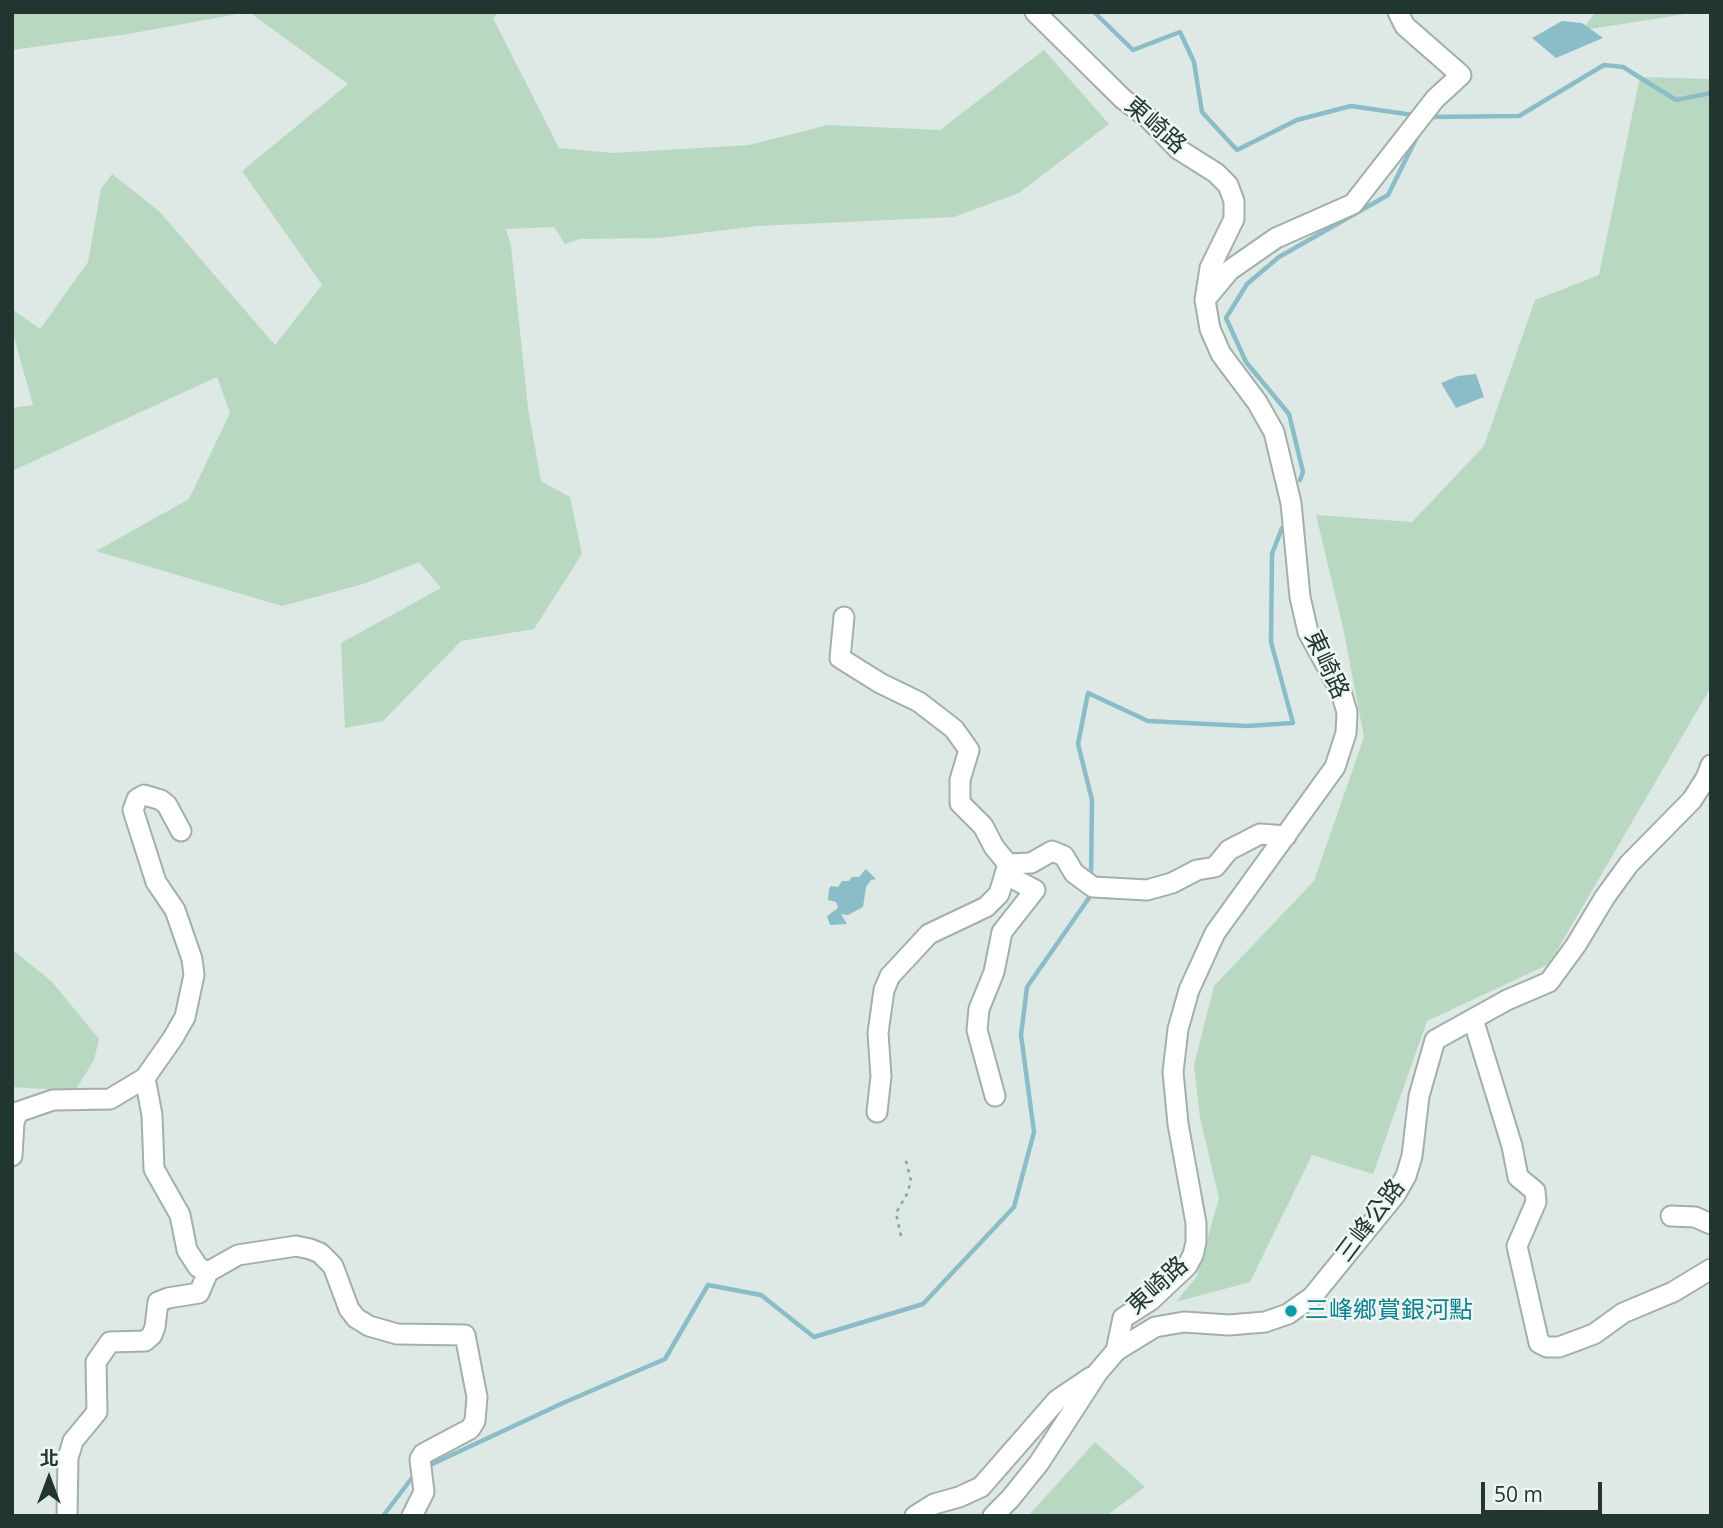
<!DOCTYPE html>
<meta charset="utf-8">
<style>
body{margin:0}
#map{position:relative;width:1723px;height:1528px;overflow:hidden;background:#dee8e4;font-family:"Open Sans","Noto Sans TC",sans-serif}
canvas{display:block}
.frame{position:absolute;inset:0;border:14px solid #213631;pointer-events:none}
.north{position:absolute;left:14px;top:1444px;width:70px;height:70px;-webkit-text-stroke:5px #eef5f2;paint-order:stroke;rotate:0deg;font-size:19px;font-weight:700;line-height:28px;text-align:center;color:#213631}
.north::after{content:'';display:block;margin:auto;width:24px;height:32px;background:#213631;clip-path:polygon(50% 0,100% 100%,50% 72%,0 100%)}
.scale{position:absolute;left:1481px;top:1482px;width:121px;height:32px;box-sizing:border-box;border:4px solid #213631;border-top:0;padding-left:9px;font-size:21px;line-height:24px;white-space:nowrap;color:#213631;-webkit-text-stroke:5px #eef5f2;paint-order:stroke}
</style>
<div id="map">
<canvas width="1723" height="1528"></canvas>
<div class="frame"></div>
<div class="north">北</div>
<div class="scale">50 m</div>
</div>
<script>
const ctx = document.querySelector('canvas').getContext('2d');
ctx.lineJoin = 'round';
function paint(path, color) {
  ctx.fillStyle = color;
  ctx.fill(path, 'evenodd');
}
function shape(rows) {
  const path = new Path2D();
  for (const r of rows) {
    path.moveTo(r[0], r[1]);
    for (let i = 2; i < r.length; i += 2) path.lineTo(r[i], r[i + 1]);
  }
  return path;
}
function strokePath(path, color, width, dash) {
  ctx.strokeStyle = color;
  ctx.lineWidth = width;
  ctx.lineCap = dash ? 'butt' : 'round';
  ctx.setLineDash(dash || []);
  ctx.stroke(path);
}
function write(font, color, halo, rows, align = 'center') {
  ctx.font = font + ' "Open Sans","Noto Sans TC",sans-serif';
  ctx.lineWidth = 5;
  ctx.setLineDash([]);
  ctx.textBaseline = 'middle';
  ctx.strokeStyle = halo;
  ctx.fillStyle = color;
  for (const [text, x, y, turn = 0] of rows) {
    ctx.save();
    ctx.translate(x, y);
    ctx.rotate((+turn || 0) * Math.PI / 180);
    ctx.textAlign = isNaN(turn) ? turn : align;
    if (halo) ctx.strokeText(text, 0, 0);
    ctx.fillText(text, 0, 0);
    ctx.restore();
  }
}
const green = shape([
 [12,12,500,12,493,18,559,148,614,153,749,145,828,125,940,130,1044,50,1109,124,1019,193,954,217,758,226,659,238,580,239,565,244,554,227,506,229,511,246,528,408,541,481,570,497,582,554,534,629,461,641,383,721,345,728,341,643,441,588,419,562,363,584,282,606,96,551,189,499,230,413,217,377,12,471,12,408,33,405,12,330,12,309,40,329,88,262,101,189,112,174,159,211,275,345,322,285,242,171,348,84,249,12,128,34,12,50],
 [1595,12,1699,12,1583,30],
 [1640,77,1711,79,1711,687,1549,964,1427,1021,1373,1174,1312,1155,1250,1282,1176,1302,1197,1276,1219,1198,1200,1118,1194,1065,1214,986,1314,881,1364,737,1344,632,1316,515,1412,522,1484,446,1535,300,1599,275],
 [12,949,52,982,99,1039,94,1060,75,1091,12,1087],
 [1095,1442,1145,1487,1106,1516,1028,1516]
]);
const water = shape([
 [1562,21,1582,23,1603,38,1556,58,1532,38],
 [1476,374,1484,397,1456,408,1441,383,1458,376],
 [866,869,876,879,871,880,866,887,863,907,848,915,841,914,847,924,830,925,827,916,838,908,836,902,828,900,829,889,831,886,838,887,842,881,849,881,852,877,859,877]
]);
const stream = shape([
 [1094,12,1133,50,1180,32,1194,62,1202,112,1237,150,1297,120,1351,106,1413,115],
 [1428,117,1519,116,1604,65,1623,67,1676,100,1711,93],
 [1300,480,1303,472,1289,414,1246,362,1226,318,1247,284,1279,257,1388,195,1418,135],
 [1091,878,1092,800,1078,744,1088,693,1148,721,1247,726,1293,723,1271,642,1272,554,1282,528],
 [428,1466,563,1403,665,1359,708,1285,761,1295,814,1337,923,1304,1014,1207,1034,1132,1021,1035,1027,987,1091,895,1091,890],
 [383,1516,415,1474]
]);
const path = shape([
 [901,1236,896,1213,907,1194,911,1181,905,1157]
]);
const minor = shape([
 [1035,12,1123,99,1147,117,1178,149,1216,173,1228,185,1234,201,1234,219,1210,268,1205,300,1210,329,1221,354,1257,402,1274,432,1291,503,1300,597,1308,632,1341,692,1347,712,1346,733,1335,767,1215,933,1189,990,1178,1029,1173,1072,1178,1124,1196,1223,1196,1242,1193,1255,1187,1266,1151,1300,1123,1318,1116,1351],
 [1205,300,1230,270,1276,238,1353,204,1435,99,1461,75,1405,26,1398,12],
 [844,617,840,658,880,683,919,702,954,729,969,750,960,780,960,803,983,826,994,847,1008,864,1031,863,1052,851,1064,856,1074,873,1093,887,1147,890,1172,883,1197,870,1215,867,1229,850,1260,834,1286,836],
 [1473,1019,1512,1146,1518,1177,1535,1191,1536,1202,1517,1246,1539,1343,1547,1347,1559,1347,1594,1334,1623,1313,1673,1292,1711,1269],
 [877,1112,881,1076,878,1033,884,990,890,976,929,934,986,907,999,894,1008,864,1016,880,1035,890,1002,932,994,972,979,1009,977,1030,995,1096],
 [12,1156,14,1122,18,1112,53,1100,110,1099,145,1078],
 [1671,1216,1695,1217,1711,1224],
 [208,1272,238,1255,296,1246,310,1249,320,1253,333,1266,349,1309,356,1318,369,1326,397,1334,465,1335,477,1397,475,1421,470,1429,423,1454,420,1459,424,1492,412,1516],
 [67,1516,68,1458,73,1441,97,1412,96,1362,110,1342,145,1341,152,1335,155,1327,158,1302,168,1298,199,1293,208,1272,198,1267,187,1250,180,1215,154,1169,152,1115,145,1078,173,1038,185,1017,194,975,192,959,175,910,156,882,133,810,137,799,144,795,161,800,167,805,181,831],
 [915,1516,934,1504,959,1497,981,1487,1057,1400,1091,1377],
 [993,1516,1010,1499,1039,1463,1098,1372,1116,1351,1155,1327,1184,1322,1229,1325,1265,1322,1288,1314,1312,1297,1395,1195,1406,1176,1412,1156,1419,1096,1435,1040,1507,1000,1549,982,1576,945,1605,897,1629,864,1692,800,1706,778,1711,765]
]);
const markers = [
 [1291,1311,7,"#0f9aa8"]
];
const streetNames = [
 ["東崎路",1155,126,41],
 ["東崎路",1326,665,65],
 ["三峰公路",1371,1221,-53],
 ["東崎路",1158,1286,-42]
];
const cultureNames = [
 ["三峰鄉賞銀河點",1305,1311]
];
paint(green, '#b9d8c2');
paint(water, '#8bbdc9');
strokePath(stream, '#8bbdc9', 4.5);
strokePath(minor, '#a2afab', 23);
strokePath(path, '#82a99e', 2.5, [3.5, 5]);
strokePath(minor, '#fff', 19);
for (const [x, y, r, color] of markers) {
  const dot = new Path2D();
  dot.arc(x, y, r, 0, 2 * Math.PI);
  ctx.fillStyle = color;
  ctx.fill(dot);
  strokePath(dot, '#eef5f2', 2.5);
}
write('24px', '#213631', '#eef5f2', streetNames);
write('24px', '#0d838f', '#eef5f2', cultureNames, 'left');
</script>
